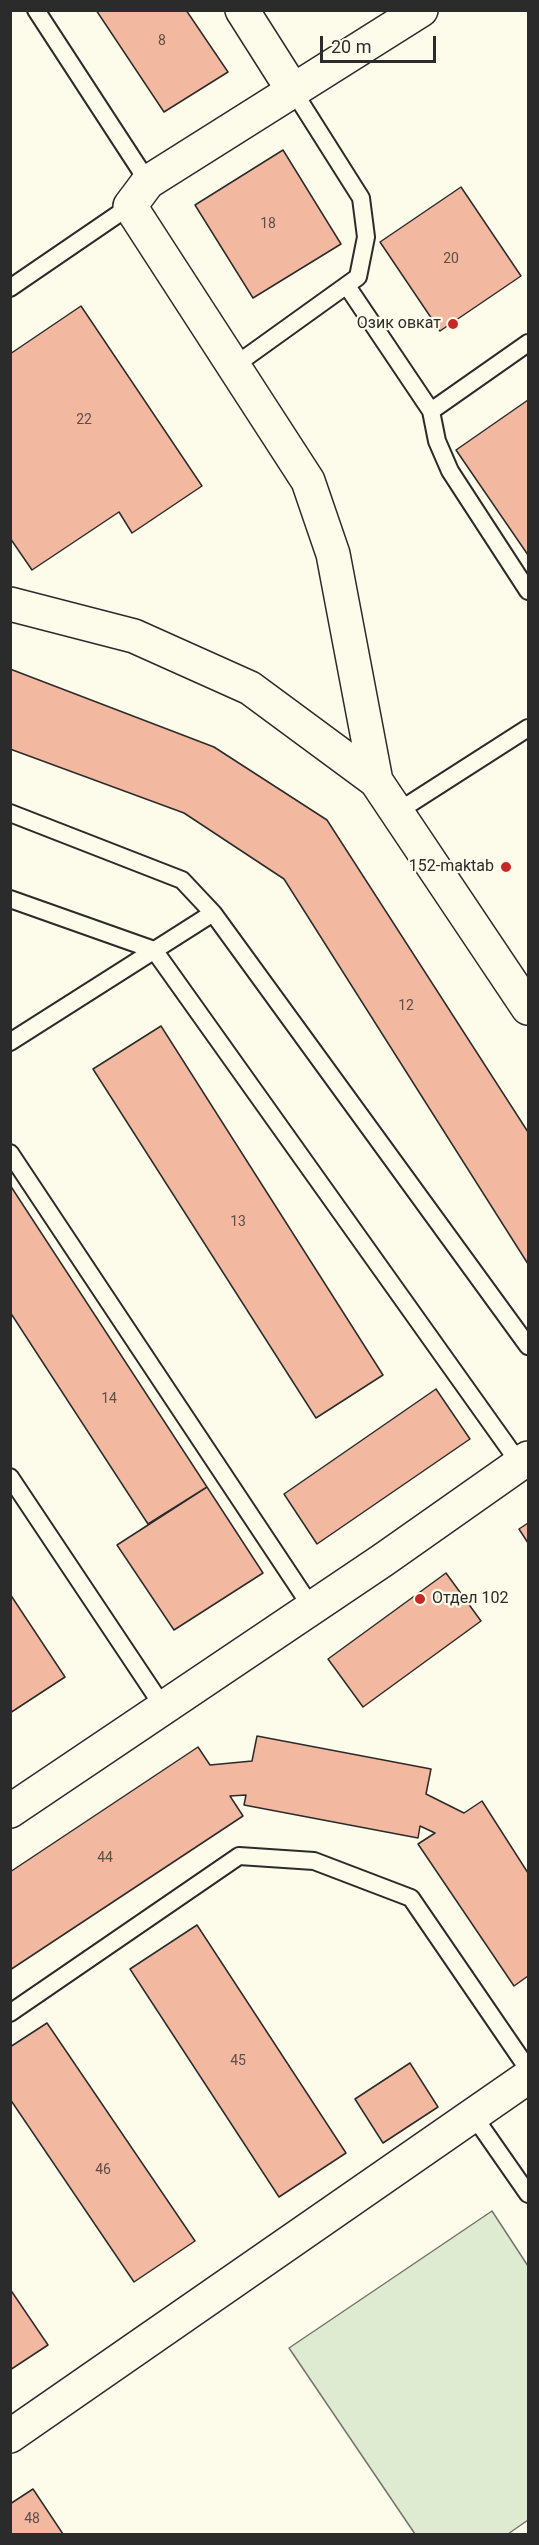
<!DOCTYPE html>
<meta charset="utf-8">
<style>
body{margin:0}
#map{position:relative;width:539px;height:2545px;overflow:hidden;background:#fdfbea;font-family:Roboto,sans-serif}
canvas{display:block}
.frame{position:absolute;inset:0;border:12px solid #2b2b2b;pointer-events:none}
.scale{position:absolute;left:320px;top:36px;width:116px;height:27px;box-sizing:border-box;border:3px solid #2b2b2b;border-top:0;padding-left:8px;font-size:18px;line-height:21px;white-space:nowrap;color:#2b2b2b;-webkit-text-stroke:4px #fdfbea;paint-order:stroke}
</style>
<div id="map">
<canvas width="539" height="2545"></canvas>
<div class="frame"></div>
<div class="scale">20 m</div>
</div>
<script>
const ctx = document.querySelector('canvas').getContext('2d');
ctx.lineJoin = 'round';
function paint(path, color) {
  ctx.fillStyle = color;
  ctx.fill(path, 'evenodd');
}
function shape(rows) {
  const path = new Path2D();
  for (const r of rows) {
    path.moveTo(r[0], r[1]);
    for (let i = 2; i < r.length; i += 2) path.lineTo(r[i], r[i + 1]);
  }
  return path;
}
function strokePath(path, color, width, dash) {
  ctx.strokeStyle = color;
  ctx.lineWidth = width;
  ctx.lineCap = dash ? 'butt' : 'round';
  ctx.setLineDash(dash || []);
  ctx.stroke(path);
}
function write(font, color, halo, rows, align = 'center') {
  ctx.font = font + ' Roboto,sans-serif';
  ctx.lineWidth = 4.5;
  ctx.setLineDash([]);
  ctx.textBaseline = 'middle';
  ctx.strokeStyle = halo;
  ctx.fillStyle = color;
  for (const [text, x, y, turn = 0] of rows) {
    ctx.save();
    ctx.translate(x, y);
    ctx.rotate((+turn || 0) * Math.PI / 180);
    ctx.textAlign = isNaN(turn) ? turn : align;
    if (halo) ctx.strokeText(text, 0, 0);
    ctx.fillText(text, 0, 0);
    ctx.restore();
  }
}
const green = shape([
 [492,2211,528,2266,528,2520,508,2534,415,2534,289,2348,492,2211]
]);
const building = shape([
 [96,10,186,10,228,72,164,112,96,10],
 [283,150,341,244,253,298,195,205,283,150],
 [461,187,521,276,440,331,380,242,461,187],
 [81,306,202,486,132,533,119,512,32,570,10,538,10,354,81,306],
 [528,400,528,555,456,450,528,400],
 [10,669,214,747,327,820,528,1132,528,1264,284,879,184,813,10,749,10,669],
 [161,1026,383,1375,316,1418,93,1069,161,1026],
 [10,1185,207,1487,148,1524,10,1312,10,1185],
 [436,1389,470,1439,317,1544,284,1494,436,1389],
 [207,1487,263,1573,174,1630,117,1545,207,1487],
 [528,1523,528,1543,519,1529,528,1523],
 [446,1573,481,1621,363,1707,328,1659,446,1573],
 [10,1594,65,1677,10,1713,10,1594],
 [257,1736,431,1769,426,1794,464,1813,482,1801,528,1873,528,1976,514,1986,418,1844,435,1833,420,1826,418,1838,244,1805,246,1795,230,1796,243,1816,10,1970,10,1872,198,1747,210,1765,252,1761,257,1736],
 [197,1925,346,2153,279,2197,130,1969,197,1925],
 [47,2023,195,2241,134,2282,10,2099,10,2047,47,2023],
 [410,2063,438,2107,383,2143,355,2099,410,2063],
 [10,2289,48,2345,10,2370,10,2289],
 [33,2489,63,2534,10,2534,10,2504,33,2489]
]);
const lane = shape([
 [36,10,148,182],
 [347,286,431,411,437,441,450,471,528,591],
 [10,288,130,206],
 [234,366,358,277,366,237,361,198,294,92],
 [431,411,528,343],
 [397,812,528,728],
 [10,813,182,880,213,913,528,1346],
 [10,899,154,950,520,1464],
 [10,1042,213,913],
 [10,1153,312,1608],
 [10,1477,164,1708],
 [10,2013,239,1856,314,1861,411,1898,528,2069],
 [473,2115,528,2194]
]);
const street = shape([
 [242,10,294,92],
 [10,604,134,636,250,688,376,781,528,1008],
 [376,781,333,554,308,481,130,206,148,182,421,10],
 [10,1811,383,1560,528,1458],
 [10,2436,528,2077]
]);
const markers = [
 [453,324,6,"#c62828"],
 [506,867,6,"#c62828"],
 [420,1599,6,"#c62828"]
];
const numberNames = [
 ["8",162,41],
 ["18",268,224],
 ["20",451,259],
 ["22",84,420],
 ["12",406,1006],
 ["13",238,1222],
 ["14",109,1399],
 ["44",105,1858],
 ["45",238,2061],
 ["46",103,2170],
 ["48",32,2519]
];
const poiNames = [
 ["Озик овкат",441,324],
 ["152-maktab",494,867],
 ["Отдел 102",432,1599,"left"]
];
paint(green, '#deebd1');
strokePath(green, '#74746e', 1.5);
paint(building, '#f2b8a0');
strokePath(building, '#2b2b2b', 1.5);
strokePath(lane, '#2b2b2b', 20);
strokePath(street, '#2b2b2b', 36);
strokePath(lane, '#fdfbea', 16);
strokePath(street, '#fdfbea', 33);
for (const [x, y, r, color] of markers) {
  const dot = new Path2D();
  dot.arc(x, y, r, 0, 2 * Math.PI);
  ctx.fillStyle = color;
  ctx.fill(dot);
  strokePath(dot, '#fdfbea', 2);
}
write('14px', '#5d4e48', null, numberNames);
write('16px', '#2b2b2b', '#fdfbea', poiNames, 'right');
</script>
